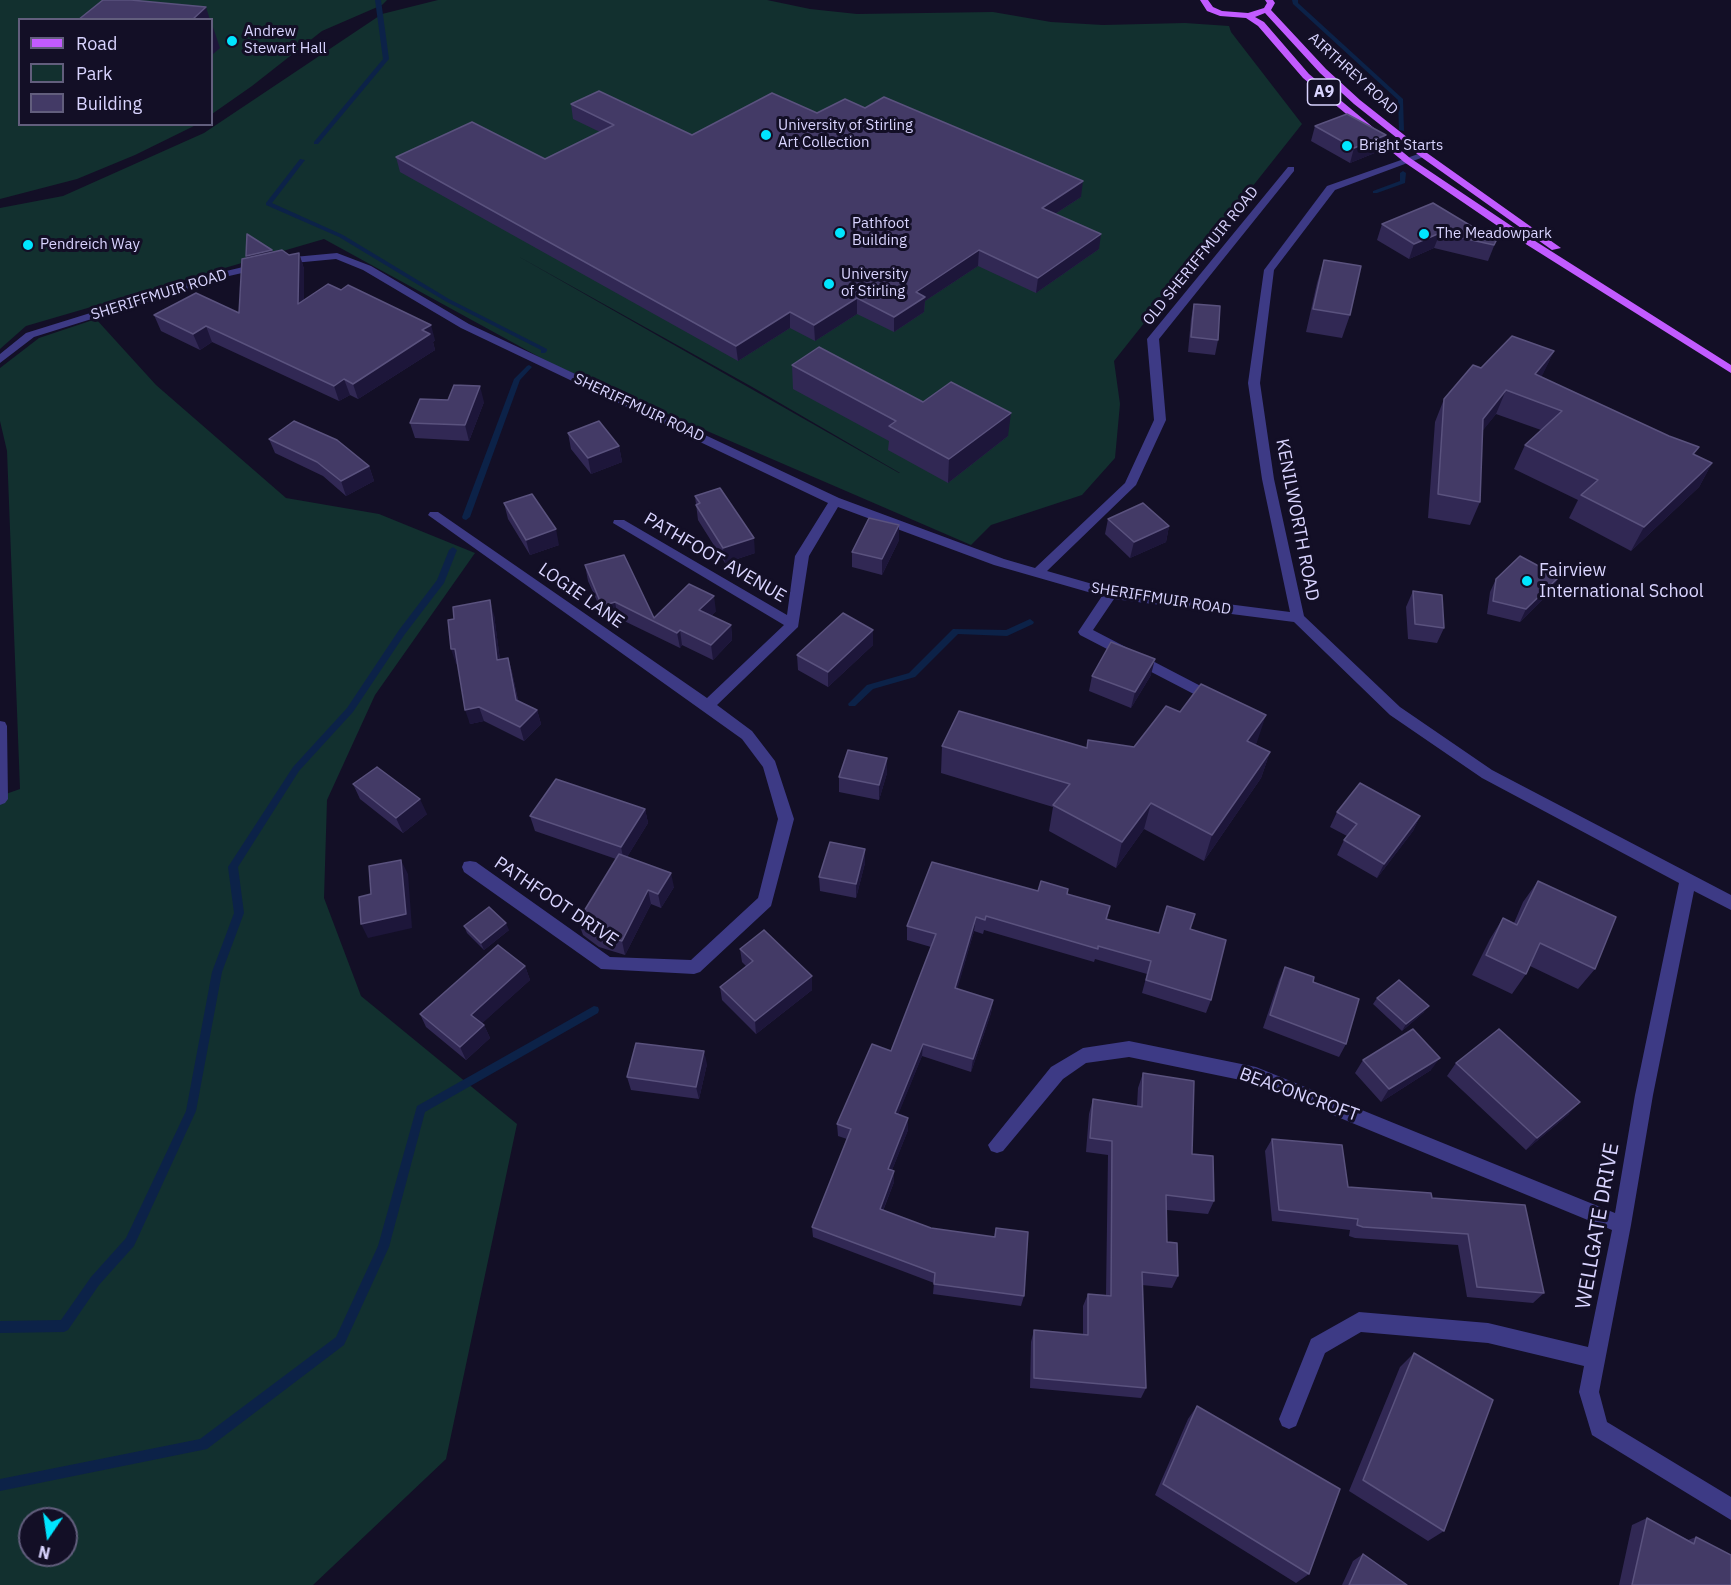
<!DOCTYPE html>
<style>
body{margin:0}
#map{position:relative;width:1731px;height:1585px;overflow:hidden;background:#130f26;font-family:"IBM Plex Sans",sans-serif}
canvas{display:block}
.legend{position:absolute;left:18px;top:18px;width:195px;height:108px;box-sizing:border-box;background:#130f26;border:2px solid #625e7d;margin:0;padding:8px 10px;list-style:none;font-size:18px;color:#d9d4ff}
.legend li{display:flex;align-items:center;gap:12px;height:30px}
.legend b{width:30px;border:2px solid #625e7d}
.north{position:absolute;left:18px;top:1507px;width:60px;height:60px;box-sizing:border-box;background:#130f26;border:2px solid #625e7d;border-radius:50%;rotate:193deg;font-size:16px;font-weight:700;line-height:24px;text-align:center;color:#d9d4ff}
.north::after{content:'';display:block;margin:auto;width:21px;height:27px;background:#00e5ff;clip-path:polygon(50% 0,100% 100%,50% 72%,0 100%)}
</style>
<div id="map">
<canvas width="1731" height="1585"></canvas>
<ul class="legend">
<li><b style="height:8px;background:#c25bff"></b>Road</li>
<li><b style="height:16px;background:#12302f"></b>Park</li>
<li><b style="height:16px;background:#433a66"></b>Building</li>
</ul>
<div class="north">N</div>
</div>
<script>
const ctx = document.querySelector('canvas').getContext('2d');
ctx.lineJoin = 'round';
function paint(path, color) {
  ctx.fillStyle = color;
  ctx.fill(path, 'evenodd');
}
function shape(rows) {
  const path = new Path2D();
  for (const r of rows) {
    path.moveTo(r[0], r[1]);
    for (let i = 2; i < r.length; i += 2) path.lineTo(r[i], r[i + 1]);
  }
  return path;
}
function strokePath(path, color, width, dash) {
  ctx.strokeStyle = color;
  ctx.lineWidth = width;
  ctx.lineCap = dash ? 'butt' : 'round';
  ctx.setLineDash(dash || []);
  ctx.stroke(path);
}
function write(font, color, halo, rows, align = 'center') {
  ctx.font = font + ' "IBM Plex Sans",sans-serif';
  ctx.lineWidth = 6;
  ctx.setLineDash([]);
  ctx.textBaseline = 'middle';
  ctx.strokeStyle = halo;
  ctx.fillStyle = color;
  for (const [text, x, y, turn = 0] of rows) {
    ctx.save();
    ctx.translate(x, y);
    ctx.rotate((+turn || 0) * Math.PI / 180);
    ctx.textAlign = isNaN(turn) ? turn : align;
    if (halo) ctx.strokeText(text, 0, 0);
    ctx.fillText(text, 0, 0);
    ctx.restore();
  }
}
const green = shape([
 [0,0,387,0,382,5,322,31,252,86,212,114,212,20,20,20,20,124,196,125,135,155,77,179,0,199],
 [438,0,767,0,810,9,857,14,993,12,1051,22,1103,25,1185,23,1229,26,1231,32,1302,124,1114,361,1120,404,1115,458,1082,495,991,525,971,545,552,364,324,239,26,326,0,349,0,208,63,196,204,133,382,14],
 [516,255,754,388,900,473,899,473],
 [96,319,156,385,286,498,379,514,475,553,375,695,327,800,324,898,361,996,517,1124,446,1459,313,1585,0,1585,0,796,20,789,7,451,0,421,0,368,39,338],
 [30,1519,66,1519,66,1555,30,1555]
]);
const stream = shape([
 [375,0,381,0,389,59,318,144,314,144,314,142,383,59,375,0],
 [1292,0,1298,0,1298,3,1403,99,1404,131,1399,130,1398,100,1293,4,1292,0],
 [300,159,305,160,272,203,343,235,449,299,547,349,547,351,545,353,541,353,541,350,445,301,339,237,266,205,266,203,300,159],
 [1403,171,1406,173,1405,183,1377,193,1373,193,1373,191,1400,181,1400,173,1403,171],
 [529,365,532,367,520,380,470,517,466,520,463,519,462,517,514,379,527,366,529,365],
 [453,547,457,550,444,583,405,634,353,712,299,771,238,867,244,913,222,972,196,1111,134,1246,99,1285,68,1330,64,1332,0,1333,0,1321,61,1320,91,1277,126,1238,186,1111,212,972,234,913,228,867,293,767,347,708,399,630,437,580,449,550,453,547],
 [1030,619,1034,622,1033,624,1007,636,958,634,915,677,873,689,855,706,849,706,848,704,867,685,909,673,953,629,1006,630,1030,619],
 [594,1006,598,1007,599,1010,598,1013,425,1112,389,1247,344,1345,207,1449,0,1491,0,1479,200,1439,336,1337,378,1246,417,1106,594,1006]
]);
const minor = shape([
 [1421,153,1429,155,1335,190,1274,270,1260,383,1274,479,1304,616,1400,707,1492,770,1731,895,1731,910,1694,891,1653,1095,1631,1225,1599,1392,1607,1422,1731,1497,1731,1520,1592,1435,1579,1392,1584,1366,1488,1343,1361,1332,1325,1353,1296,1426,1289,1429,1282,1426,1279,1419,1311,1339,1359,1312,1488,1323,1588,1347,1612,1230,1255,1083,1129,1057,1086,1063,1063,1079,1003,1151,997,1153,991,1151,988,1145,1051,1067,1083,1048,1129,1041,1256,1067,1615,1213,1635,1095,1679,883,1482,778,1390,715,1294,622,1114,599,1093,630,1218,695,1220,699,1213,704,1080,635,1078,632,1102,596,994,565,838,507,809,556,798,627,717,705,752,731,775,761,794,819,771,906,700,972,694,974,601,969,464,872,462,867,464,862,470,861,476,862,610,957,691,960,758,898,778,819,763,767,742,739,428,515,430,512,438,512,707,698,784,625,613,523,614,520,624,520,787,615,795,556,828,503,461,328,363,270,336,259,283,264,278,261,283,258,337,253,371,266,469,324,839,498,1004,559,1035,568,1125,483,1154,420,1147,339,1288,167,1294,167,1294,171,1159,339,1166,420,1136,485,1047,571,1110,589,1290,612,1262,479,1248,383,1264,270,1327,186,1421,153],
 [260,263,264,264,264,268,229,276,34,337,0,363,0,354,26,333,222,272,260,263],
 [0,721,5,722,7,726,8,799,5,803,0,805,0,721]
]);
const major = shape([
 [1200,0,1208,0,1213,7,1222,11,1248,13,1264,8,1267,3,1265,0,1273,0,1275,3,1271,10,1326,69,1360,100,1427,153,1561,248,1552,250,1421,157,1354,104,1320,73,1265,13,1255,17,1264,22,1309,74,1410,158,1513,227,1731,365,1731,373,1505,231,1404,162,1303,78,1258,26,1246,18,1220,16,1207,11,1200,0]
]);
const wall = shape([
 [571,104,692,135,817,113,1081,197,1055,214,1099,249,1036,293,978,266,925,301,924,312,894,332,857,314,815,341,790,328,738,361,400,172,396,157,545,159,600,132,573,119],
 [1315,126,1386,135,1382,150,1350,163,1311,141],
 [1382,224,1496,241,1488,261,1434,248,1409,259,1377,240],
 [273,252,289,255,299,253,304,269,304,300,435,340,433,342,435,350,358,399,350,395,339,401,212,342,200,350,161,331,154,315,239,313,247,258,246,256],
 [1324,260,1350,315,1342,338,1306,332,1317,283],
 [1194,304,1218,340,1215,355,1188,352,1191,319],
 [1554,351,1541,377,1669,436,1699,447,1694,454,1712,463,1699,487,1631,551,1569,518,1578,500,1514,469,1525,445,1541,430,1496,414,1482,431,1480,502,1470,525,1428,518,1435,422,1444,399,1481,368],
 [792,365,923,402,1008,436,948,483,888,450,889,441,793,389],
 [484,402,469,441,415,438,410,423],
 [568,433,619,446,622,462,591,474,571,449],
 [269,439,369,466,374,481,346,496,323,476,275,453],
 [695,496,755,553,725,563,698,520],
 [504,503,559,545,530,555,508,519],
 [1108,519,1169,526,1166,542,1130,558,1105,534],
 [899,540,882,575,852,567,852,552],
 [585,565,654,618,716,611,711,616,731,625,732,640,713,660,682,645,680,648,618,618,606,621,588,581],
 [1496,579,1552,590,1520,622,1487,614,1490,592],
 [1413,591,1444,628,1437,643,1408,639,1406,607],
 [494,615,500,660,508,658,512,672,518,700,537,710,541,724,524,741,484,721,470,724,458,664,456,664],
 [873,630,873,645,828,687,798,670,797,655],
 [1151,675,1131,708,1089,691,1092,676],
 [1180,712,1257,742,1255,744,1270,752,1261,778,1204,861,1144,829,1116,868,1049,831,1053,807,941,773,942,746,1086,748,1134,747],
 [887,773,879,800,839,792,839,777],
 [353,784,427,814,403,833,360,799],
 [645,809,648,823,627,857,674,887,661,908,651,904,625,955,599,947,583,935,578,921,616,859,535,831,530,816],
 [1337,812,1420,816,1413,831,1377,878,1337,855,1344,840,1347,836,1330,827],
 [865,863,856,898,820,891,819,877],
 [1538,881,1595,969,1578,989,1530,966,1526,974,1512,994,1472,975,1490,939,1503,918,1514,923,1523,902],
 [1038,891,1067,894,1110,906,1107,919,1159,933,1190,929,1211,1000,1206,1013,1142,993,1147,974,1095,959,1094,962,984,930,983,934,974,931,957,989,993,1000,991,1013,971,1072,922,1056,898,1114,908,1118,908,1130,892,1170,894,1171,894,1182,883,1211,931,1228,994,1237,996,1228,1024,1296,1021,1306,933,1294,934,1283,813,1237,812,1227,847,1139,838,1136,837,1124,891,1051,931,947,907,940,907,926],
 [464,926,509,930,484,950,467,933],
 [740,949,812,990,756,1034,722,1000,720,987,746,966,742,962],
 [525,966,530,980,482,1023,484,1025,490,1038,466,1060,426,1027,420,1014],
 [1285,967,1313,982,1346,1044,1339,1057,1263,1028,1279,980],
 [1377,998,1424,1012,1402,1031,1373,1004],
 [1363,1060,1431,1070,1381,1102,1355,1073],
 [1456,1063,1569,1114,1526,1150,1447,1076],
 [707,1064,699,1099,631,1090,627,1077],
 [1143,1073,1192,1154,1214,1201,1208,1214,1167,1210,1167,1242,1178,1276,1172,1288,1142,1285,1146,1388,1141,1398,1030,1388,1031,1342,1034,1330,1083,1335,1083,1306,1088,1294,1106,1295,1108,1155,1086,1152,1089,1114,1093,1099,1137,1106,1138,1088],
 [1272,1139,1348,1187,1432,1198,1544,1293,1533,1303,1467,1297,1458,1245,1355,1238,1349,1236,1350,1230,1272,1221,1265,1151],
 [1414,1353,1444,1531,1428,1541,1349,1491,1400,1367],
 [1197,1406,1309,1574,1296,1583,1155,1495,1188,1419],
 [1647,1518,1688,1540,1696,1537,1731,1585,1619,1585,1632,1525],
 [1363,1554,1407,1585,1342,1585,1353,1561]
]);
const shadedWall = shape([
 [206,7,210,20,192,20],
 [212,24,220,48,212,55],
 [1386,135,1382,150,1350,163,1354,148],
 [1083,181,1081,197,1041,223,1042,208],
 [1440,233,1434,248,1409,259,1414,244],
 [1101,234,1099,249,1036,293,1038,278],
 [272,250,275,258,249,264,246,256],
 [979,250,978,266,925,301,924,312,894,332,894,317,916,292],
 [299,253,304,269,304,319,298,304],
 [857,298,857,314,815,341,814,325],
 [790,312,790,328,738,361,736,346],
 [431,325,435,340,433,342,435,350,358,399,353,384,422,330],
 [206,326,212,342,200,350,193,334],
 [1554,351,1543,374,1525,398,1535,374],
 [344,379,350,395,339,401,334,386],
 [480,386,484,402,469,441,465,425],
 [1506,390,1496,414,1473,443,1483,419],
 [1011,413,1008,436,948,483,949,459],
 [619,446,622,462,591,474,588,458],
 [1712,463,1699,487,1631,551,1644,527],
 [369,466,374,481,346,496,341,481],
 [899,525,899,540,882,575,882,559],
 [1169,526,1166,542,1130,558,1134,542],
 [556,529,559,545,530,555,526,540],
 [754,538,755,553,725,563,723,548],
 [1559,577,1552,590,1520,622,1526,609],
 [714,596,716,611,702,626,699,610],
 [490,600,494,615,502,675,497,660],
 [615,602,618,618,606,621,602,606],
 [731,625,732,640,713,660,711,645],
 [680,630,682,645,680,648,677,633],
 [873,630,873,645,828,687,828,672],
 [451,649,455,649,460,663,456,664],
 [508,658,512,672,520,714,516,700],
 [1155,659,1151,675,1131,708,1135,692],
 [479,707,484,721,470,724,465,710],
 [537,710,541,724,524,741,520,727],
 [1266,715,1257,742,1238,768,1247,741],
 [1270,752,1261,778,1204,861,1212,835],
 [887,758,887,773,879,800,879,785],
 [420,799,427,814,403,833,396,818],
 [1151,803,1144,829,1116,868,1122,842],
 [645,809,648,823,624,862,621,847],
 [1420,816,1413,831,1377,878,1384,864],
 [865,849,865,863,856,898,856,884],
 [401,860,408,874,412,928,368,938,361,924],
 [671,873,674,887,661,908,658,894],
 [648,890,651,904,625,955,622,941],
 [976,917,974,931,954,1001,955,988],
 [506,923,509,930,484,950,481,943],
 [525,966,530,980,477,1028,471,1015],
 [812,976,812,990,756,1034,755,1021],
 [993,1000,991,1013,971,1072,973,1059],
 [1429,1006,1424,1012,1402,1031,1406,1024],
 [484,1025,490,1038,466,1060,460,1047],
 [923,1044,922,1056,894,1125,895,1113],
 [704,1051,707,1064,699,1099,696,1087],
 [1440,1058,1431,1070,1381,1102,1389,1089],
 [1580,1102,1569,1114,1526,1150,1537,1138],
 [908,1118,908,1130,888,1180,888,1169],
 [894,1171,894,1182,879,1220,880,1209]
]);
const building = shape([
 [103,0,131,0,206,7,192,20,78,20,103,0],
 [599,91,692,135,772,93,817,113,845,99,865,108,884,97,1083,181,1042,208,1101,234,1038,278,979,250,916,292,925,297,894,317,857,298,814,325,790,312,736,346,396,157,472,122,545,159,614,125,571,104,599,91],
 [1347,114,1386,135,1354,148,1315,126,1347,114],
 [1433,203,1496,241,1494,245,1440,233,1414,244,1382,224,1433,203],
 [247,234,272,250,246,256,247,234],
 [282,250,289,255,299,253,298,304,328,284,341,290,348,285,431,325,422,330,430,334,353,384,344,379,334,386,206,326,193,334,154,315,196,293,239,313,242,259,282,250],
 [1324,260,1361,266,1350,315,1313,309,1324,260],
 [1194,304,1220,306,1218,340,1191,337,1194,304],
 [1512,336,1554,351,1535,374,1669,436,1699,447,1693,454,1712,463,1644,527,1581,495,1598,480,1525,445,1562,411,1506,390,1483,419,1480,502,1438,494,1444,399,1473,365,1481,368,1512,336],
 [819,347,923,402,951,382,1011,413,949,459,889,426,896,421,792,365,819,347],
 [454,385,480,386,465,425,410,423,420,399,448,400,454,385],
 [294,421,337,440,369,466,341,481,317,462,269,439,294,421],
 [599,421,619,446,588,458,568,433,599,421],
 [720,488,754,538,723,548,696,505,700,503,695,496,720,488],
 [532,494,556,529,526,540,504,503,532,494],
 [1143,503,1169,526,1134,542,1108,519,1143,503],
 [869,518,899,525,882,559,852,552,869,518],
 [624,555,654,618,689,584,714,596,699,610,731,625,711,645,680,630,677,633,615,602,602,606,585,565,624,555],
 [1520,556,1559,577,1526,609,1493,601,1496,579,1520,556],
 [1413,591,1442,595,1444,628,1415,624,1413,591],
 [490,600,497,660,508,658,516,700,537,710,520,727,479,707,465,710,455,649,451,649,448,620,454,619,453,607,490,600],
 [843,613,873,630,828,672,797,655,843,613],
 [1111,642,1155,659,1135,692,1092,676,1111,642],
 [1201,684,1266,715,1247,741,1270,752,1212,835,1151,803,1122,842,1053,805,1070,784,942,746,959,711,1087,748,1088,740,1134,747,1166,706,1180,712,1201,684],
 [848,750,887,758,879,785,839,777,848,750],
 [377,767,420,799,396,818,353,784,377,767],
 [556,779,645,809,621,847,530,816,556,779],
 [1360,783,1420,816,1384,864,1344,840,1357,824,1337,812,1360,783],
 [830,842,865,849,856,884,819,877,830,842],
 [619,854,671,873,658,894,648,890,622,941,596,933,578,921,619,854],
 [401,860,406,914,361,924,359,897,371,894,369,866,401,860],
 [932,862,1038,891,1041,881,1068,889,1067,894,1110,906,1106,919,1159,933,1167,906,1195,914,1190,929,1226,940,1211,1000,1146,980,1151,961,1098,946,1098,949,986,916,985,920,976,917,955,988,993,1000,973,1059,923,1044,895,1113,908,1118,888,1169,894,1171,880,1209,931,1228,995,1237,996,1228,1028,1232,1024,1296,934,1284,935,1273,812,1227,851,1129,837,1124,872,1044,891,1051,936,934,907,926,932,862],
 [1538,881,1616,917,1595,969,1540,943,1526,974,1486,955,1503,918,1517,925,1538,881],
 [489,907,506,923,481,943,464,926,489,907],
 [764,930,812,976,755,1021,720,987,753,961,740,949,764,930],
 [498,945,525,966,471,1015,484,1025,460,1047,420,1014,498,945],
 [1285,967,1314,977,1313,982,1359,999,1346,1044,1270,1015,1285,967],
 [1399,980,1429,1006,1406,1024,1377,998,1399,980],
 [1413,1029,1440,1058,1389,1089,1363,1060,1413,1029],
 [1499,1029,1580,1102,1537,1138,1456,1063,1499,1029],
 [636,1043,704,1051,696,1087,627,1077,636,1043],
 [1143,1073,1194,1081,1192,1154,1213,1156,1214,1201,1166,1195,1167,1242,1177,1243,1178,1276,1142,1272,1146,1388,1034,1378,1034,1330,1088,1335,1088,1294,1111,1296,1112,1141,1090,1138,1093,1099,1142,1107,1143,1073],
 [1272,1139,1342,1145,1348,1187,1431,1193,1432,1198,1525,1205,1544,1293,1477,1287,1468,1234,1363,1227,1357,1225,1358,1219,1279,1210,1272,1139],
 [1414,1353,1493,1400,1444,1531,1363,1480,1414,1353],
 [1197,1406,1340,1489,1309,1574,1163,1484,1197,1406],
 [1647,1518,1694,1544,1696,1537,1731,1555,1731,1585,1632,1585,1647,1518],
 [1363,1554,1407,1585,1349,1585,1363,1554]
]);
const markers = [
 [232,41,6,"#00e5ff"],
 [766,135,6,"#00e5ff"],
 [1347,146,6,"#00e5ff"],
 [840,233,6,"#00e5ff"],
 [1424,234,6,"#00e5ff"],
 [28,245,6,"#00e5ff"],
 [829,284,6,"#00e5ff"],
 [1527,581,6,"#00e5ff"]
];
const farPoinames = [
 ["Andrew",244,32],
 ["Stewart Hall",244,49],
 ["University of Stirling",778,126],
 ["Art Collection",778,143],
 ["Bright Starts",1359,146],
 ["Pathfoot",852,224],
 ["Building",852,241],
 ["The Meadowpark",1436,234],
 ["Pendreich Way",40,245],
 ["University",841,275],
 ["of Stirling",841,292]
];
const farStreetnames = [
 ["AIRTHREY ROAD",1353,74,42],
 ["OLD SHERIFFMUIR ROAD",1201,256,-51],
 ["SHERIFFMUIR ROAD",159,295,-17],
 ["SHERIFFMUIR ROAD",639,408,25],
 ["SHERIFFMUIR ROAD",1161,599,9]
];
const shields = [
 [1324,92,33]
];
const shieldNames = [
 ["A9",1324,92]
];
const streetNames = [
 ["KENILWORTH ROAD",1297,520,79],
 ["PATHFOOT AVENUE",715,558,30],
 ["LOGIE LANE",581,596,35],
 ["PATHFOOT DRIVE",556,902,34],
 ["BEACONCROFT",1299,1095,20]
];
const poiNames = [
 ["Fairview",1539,571],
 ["International School",1539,592]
];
const nearStreetnames = [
 ["WELLGATE DRIVE",1598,1226,-80]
];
paint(green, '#12302f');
paint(stream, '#0c2248');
paint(minor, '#3d3a85');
paint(major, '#c25bff');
paint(wall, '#312854');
paint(shadedWall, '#1d163a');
paint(building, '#433a66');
strokePath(building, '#5a527e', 1.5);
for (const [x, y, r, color] of markers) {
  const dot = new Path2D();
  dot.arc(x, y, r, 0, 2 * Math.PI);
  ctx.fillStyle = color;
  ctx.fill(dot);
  strokePath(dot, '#130f26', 2);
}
write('15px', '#d9d4ff', '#130f26', farPoinames, 'left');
write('15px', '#d9d4ff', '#130f26', farStreetnames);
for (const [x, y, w] of shields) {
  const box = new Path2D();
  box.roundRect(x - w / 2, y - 13, w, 26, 4.5);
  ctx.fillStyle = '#130f26';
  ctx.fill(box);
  strokePath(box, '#d9d4ff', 1.5);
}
write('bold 16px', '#d9d4ff', null, shieldNames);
write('18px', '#d9d4ff', '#130f26', streetNames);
write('18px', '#d9d4ff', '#130f26', poiNames, 'left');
write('21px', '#d9d4ff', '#130f26', nearStreetnames);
</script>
